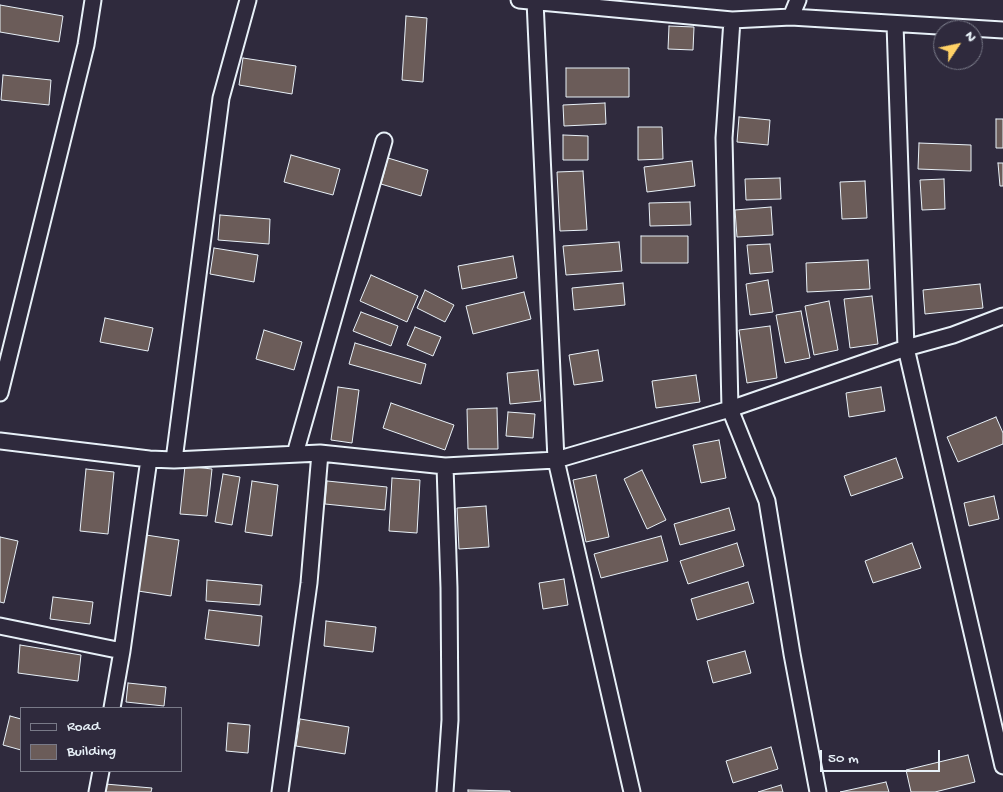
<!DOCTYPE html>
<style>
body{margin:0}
#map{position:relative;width:1003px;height:792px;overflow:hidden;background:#2f2a3d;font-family:"Gochi Hand",sans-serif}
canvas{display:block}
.legend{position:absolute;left:20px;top:707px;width:162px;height:65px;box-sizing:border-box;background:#2f2a3d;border:1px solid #797a88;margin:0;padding:6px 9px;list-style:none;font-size:15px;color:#e8f1f8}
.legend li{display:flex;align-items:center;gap:10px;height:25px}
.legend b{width:25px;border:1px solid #797a88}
.north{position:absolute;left:933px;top:20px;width:50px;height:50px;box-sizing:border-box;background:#2f2a3d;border:1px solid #797a88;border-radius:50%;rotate:56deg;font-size:14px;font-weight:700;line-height:20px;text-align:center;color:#e8f1f8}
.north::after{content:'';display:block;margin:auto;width:18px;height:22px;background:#ffd166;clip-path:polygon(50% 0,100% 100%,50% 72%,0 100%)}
.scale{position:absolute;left:820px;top:750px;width:120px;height:22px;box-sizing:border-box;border:2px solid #e8f1f8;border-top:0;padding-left:6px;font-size:15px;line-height:18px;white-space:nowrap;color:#e8f1f8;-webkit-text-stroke:4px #2f2a3d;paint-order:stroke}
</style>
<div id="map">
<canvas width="1003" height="792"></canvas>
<ul class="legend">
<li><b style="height:6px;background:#2f2a3d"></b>Road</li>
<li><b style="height:14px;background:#6b5c59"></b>Building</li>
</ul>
<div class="north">N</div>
<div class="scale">50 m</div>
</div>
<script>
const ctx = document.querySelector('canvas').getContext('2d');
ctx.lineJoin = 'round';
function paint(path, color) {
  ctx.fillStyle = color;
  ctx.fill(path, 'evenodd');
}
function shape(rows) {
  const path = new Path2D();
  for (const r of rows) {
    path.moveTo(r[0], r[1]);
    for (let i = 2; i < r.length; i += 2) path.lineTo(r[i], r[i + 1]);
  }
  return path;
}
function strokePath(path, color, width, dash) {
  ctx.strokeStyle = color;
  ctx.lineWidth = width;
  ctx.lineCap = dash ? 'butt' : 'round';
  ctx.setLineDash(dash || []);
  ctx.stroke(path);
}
const building = shape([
 [0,5,63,16,59,42,0,32,0,5],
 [406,16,427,18,423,82,402,80,406,16],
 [669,26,694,27,693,50,668,49,669,26],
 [243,58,296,66,292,94,239,85,243,58],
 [566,68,629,68,629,97,566,97,566,68],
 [3,75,51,80,49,105,1,100,3,75],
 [605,103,606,124,564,126,563,105,605,103],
 [739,117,770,120,768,145,737,142,739,117],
 [996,119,1003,119,1003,148,996,148,996,119],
 [638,127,662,127,663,159,638,160,638,127],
 [563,135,588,136,588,160,563,160,563,135],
 [919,143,971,145,971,171,918,169,919,143],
 [291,155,340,169,333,195,284,182,291,155],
 [388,158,428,170,421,196,381,184,388,158],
 [692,161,695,186,647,192,644,167,692,161],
 [998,163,1003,163,1003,186,1000,186,998,163],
 [583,171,587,230,560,231,557,172,583,171],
 [780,178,781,199,746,200,745,179,780,178],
 [944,179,945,209,922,210,920,180,944,179],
 [865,181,867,218,842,219,840,182,865,181],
 [690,202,691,225,650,226,649,203,690,202],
 [771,207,773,235,737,237,735,210,771,207],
 [220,215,270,219,269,244,218,240,220,215],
 [641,236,688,236,688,263,641,263,641,236],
 [619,242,622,271,566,275,563,246,619,242],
 [770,244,773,272,750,274,747,245,770,244],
 [214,248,258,255,254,282,210,274,214,248],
 [513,256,517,278,462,289,458,266,513,256],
 [868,260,870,289,807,292,806,263,868,260],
 [371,275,418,296,407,322,360,301,371,275],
 [768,280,773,312,750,315,746,284,768,280],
 [623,283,625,305,574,310,572,288,623,283],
 [980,284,983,308,925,314,923,290,980,284],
 [425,290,454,305,445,322,417,308,425,290],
 [524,292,531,319,473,334,466,306,524,292],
 [872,296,878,344,850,348,844,299,872,296],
 [829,301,838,350,814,355,805,306,829,301],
 [801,311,810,358,785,363,776,315,801,311],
 [361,312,398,326,391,346,353,331,361,312],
 [105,318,153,328,148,351,100,342,105,318],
 [770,326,777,378,747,383,739,330,770,326],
 [415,327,441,337,433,356,407,345,415,327],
 [264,330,302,342,294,370,256,359,264,330],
 [355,343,426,364,421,384,349,364,355,343],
 [598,350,603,381,574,385,569,355,598,350],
 [538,370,541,401,510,404,507,373,538,370],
 [696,375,700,402,656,408,652,381,696,375],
 [338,387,359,390,352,443,331,440,338,387],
 [881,387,885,411,849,417,846,393,881,387],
 [391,403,454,425,445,450,383,428,391,403],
 [497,408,498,449,468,449,467,409,497,408],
 [508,412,535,414,533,438,506,436,508,412],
 [996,417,1003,433,1003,444,958,462,947,437,996,417],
 [719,440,726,478,701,483,693,445,719,440],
 [896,458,903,478,851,496,844,476,896,458],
 [185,466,212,469,207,516,180,514,185,466],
 [86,469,114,472,108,534,80,531,86,469],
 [642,470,666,520,647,529,624,479,642,470],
 [223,474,240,477,232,525,215,522,223,474],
 [596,475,609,537,586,542,573,480,596,475],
 [392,478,420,480,417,533,389,531,392,478],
 [252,481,278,485,272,536,245,532,252,481],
 [327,481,387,487,385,510,325,504,327,481],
 [994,496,999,519,969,526,964,503,994,496],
 [486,506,489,547,459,549,457,508,486,506],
 [729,508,735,530,680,545,674,524,729,508],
 [146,535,179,540,171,596,138,591,146,535],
 [661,536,668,561,601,578,594,554,661,536],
 [0,537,18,541,4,603,0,602,0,537],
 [737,543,744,566,688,584,680,561,737,543],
 [912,543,921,568,873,583,865,561,912,543],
 [564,579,568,605,543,609,539,583,564,579],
 [207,580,262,585,260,605,206,601,207,580],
 [748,582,754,603,697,620,691,599,748,582],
 [53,597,93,602,90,624,50,619,53,597],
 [209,610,262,616,259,646,205,639,209,610],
 [326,621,376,627,373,652,324,646,326,621],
 [20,645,81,655,78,681,18,673,20,645],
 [745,651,751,673,713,683,707,661,745,651],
 [128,683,166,687,164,706,126,702,128,683],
 [10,716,21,719,21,750,3,745,10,716],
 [300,719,349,727,345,754,296,746,300,719],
 [228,723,250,725,248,753,226,751,228,723],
 [771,747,778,769,733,783,726,761,771,747],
 [968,755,975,782,935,792,911,792,906,770,968,755],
 [886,782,889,792,840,792,886,782],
 [105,784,152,788,151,792,104,792,105,784],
 [781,785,783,792,758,792,781,785],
 [468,790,510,791,510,792,468,792,468,790]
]);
const street = shape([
 [519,0,732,20,791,17,1003,30],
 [535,1,556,460,632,792],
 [791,17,798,0],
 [732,20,724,138,730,409,767,501,792,654,818,792],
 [895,24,906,348,1003,766],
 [0,393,86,45,93,0],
 [0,441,149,459,174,460,320,453,445,466,556,460,730,409,906,348,953,335,1003,316],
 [295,454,384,141],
 [174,460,221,98,248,0],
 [0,626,122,651],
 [112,708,122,651,149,459],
 [97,792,101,771],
 [280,792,309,583,320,453],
 [445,792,450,720,449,588,445,466]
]);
paint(building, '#6b5c59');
strokePath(building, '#e8f1f8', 1);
strokePath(street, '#e8f1f8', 19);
strokePath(street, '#2f2a3d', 15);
</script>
